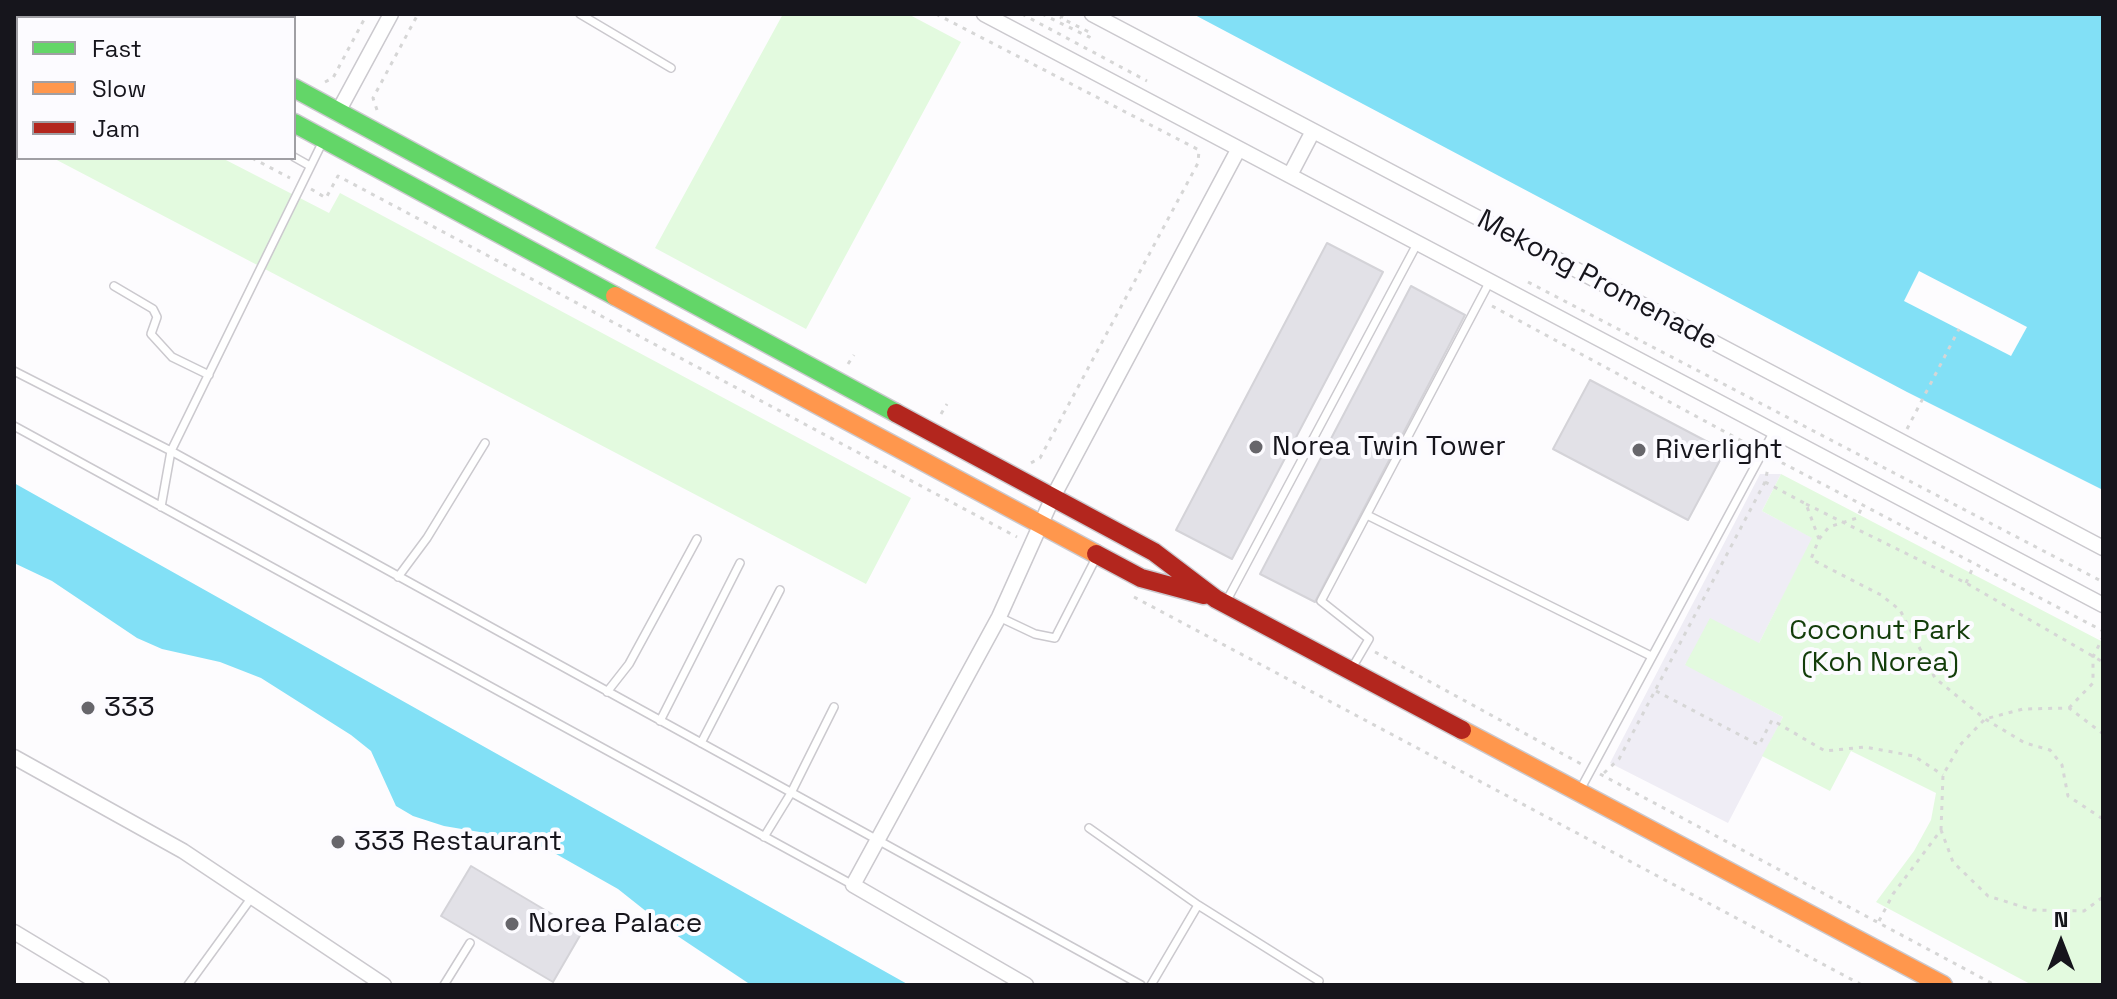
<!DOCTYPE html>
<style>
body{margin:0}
#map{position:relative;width:2117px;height:999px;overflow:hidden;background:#fdfcfe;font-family:"Space Grotesk",sans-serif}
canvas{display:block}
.frame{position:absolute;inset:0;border:16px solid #16151c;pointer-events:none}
.legend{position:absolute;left:16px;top:16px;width:280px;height:144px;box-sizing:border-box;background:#fcfbff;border:2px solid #a09fa4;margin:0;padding:10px 14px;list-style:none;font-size:24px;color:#16151c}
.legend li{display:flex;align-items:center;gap:16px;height:40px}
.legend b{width:40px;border:2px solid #a09fa4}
.north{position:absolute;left:2021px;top:903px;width:80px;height:80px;-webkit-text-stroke:6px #fcfbff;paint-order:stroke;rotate:0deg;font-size:22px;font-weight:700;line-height:32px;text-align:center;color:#16151c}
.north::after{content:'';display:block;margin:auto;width:28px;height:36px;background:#16151c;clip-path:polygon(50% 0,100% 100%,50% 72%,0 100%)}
</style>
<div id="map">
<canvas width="2117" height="999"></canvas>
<div class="frame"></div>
<ul class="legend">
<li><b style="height:10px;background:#63d668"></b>Fast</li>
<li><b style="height:10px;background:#ff974d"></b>Slow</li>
<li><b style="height:10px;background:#b3261e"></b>Jam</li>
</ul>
<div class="north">N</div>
</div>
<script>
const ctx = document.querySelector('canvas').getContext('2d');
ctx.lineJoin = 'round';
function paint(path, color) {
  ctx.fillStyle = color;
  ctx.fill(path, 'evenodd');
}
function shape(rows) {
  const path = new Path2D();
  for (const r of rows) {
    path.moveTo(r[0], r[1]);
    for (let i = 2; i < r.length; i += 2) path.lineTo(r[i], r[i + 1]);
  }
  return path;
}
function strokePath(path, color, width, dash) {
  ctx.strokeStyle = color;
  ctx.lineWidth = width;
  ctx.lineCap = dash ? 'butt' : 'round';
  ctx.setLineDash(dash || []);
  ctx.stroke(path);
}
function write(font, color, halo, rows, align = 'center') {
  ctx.font = font + ' "Space Grotesk",sans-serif';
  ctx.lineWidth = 8;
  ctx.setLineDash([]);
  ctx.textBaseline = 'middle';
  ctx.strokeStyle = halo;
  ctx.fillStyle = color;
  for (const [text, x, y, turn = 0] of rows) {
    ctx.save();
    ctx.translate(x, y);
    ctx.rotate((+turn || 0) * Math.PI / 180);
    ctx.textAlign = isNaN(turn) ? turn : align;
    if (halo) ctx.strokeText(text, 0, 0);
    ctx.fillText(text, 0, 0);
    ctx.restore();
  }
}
const built = shape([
 [1760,474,1781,474,1762,511,1813,538,1759,643,1685,664,1783,717,1728,823,1610,763]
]);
const green = shape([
 [220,14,290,14,287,18,228,18],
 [783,14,908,14,961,42,806,329,655,248],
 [53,158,222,158,329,213,340,193,911,498,866,584],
 [1781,474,2103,642,2103,985,2032,985,1876,902,1914,851,1931,820,1936,793,1851,751,1830,791,1762,756,1783,717,1685,665,1710,618,1759,643,1812,538,1762,511]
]);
const water = shape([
 [1193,14,2103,14,2103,490,1907,392],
 [14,483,909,985,751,985,676,935,618,889,549,850,521,839,444,826,413,816,396,806,371,751,351,735,261,678,220,662,162,649,137,638,52,581,14,563]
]);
const pier = shape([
 [1919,271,2027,327,2011,356,1904,301]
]);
const building = shape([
 [1327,243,1383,272,1232,559,1176,530,1327,243],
 [1411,286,1465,315,1315,602,1260,574,1411,286],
 [1590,380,1725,451,1688,520,1553,449,1590,380],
 [471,866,582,932,553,982,441,916,471,866]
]);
const path = shape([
 [200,14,207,18],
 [936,14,1199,150,1198,163,1040,458,1029,464],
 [1022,14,1147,81],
 [1042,14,1089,37,1091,33,1061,18,1063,14],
 [325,82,333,78,367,14],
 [377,110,373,98,418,14],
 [14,125,18,118],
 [252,158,290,178],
 [311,189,326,198,338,176,1017,537],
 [1528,282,2103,582],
 [1492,306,1753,447],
 [848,364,854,355],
 [941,414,947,404],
 [1907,429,1959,329],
 [1773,458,2103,631],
 [1765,482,1806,504,1819,539,1811,559,1881,595,1900,610,1935,678,1985,719,2025,743,2050,750,2062,765,2068,796,2103,819],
 [1806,504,1966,583,2103,662],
 [1819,539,1829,527,1857,518,1863,505],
 [1966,583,1974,565],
 [1134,597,1862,985],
 [1375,652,1583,765],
 [2103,686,2103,736],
 [1656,691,1759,745,1772,720,1825,751,1865,747,1914,756,1943,775],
 [2069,708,2093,683,2093,657,2103,637],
 [1604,773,1619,759,1765,482,1768,468],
 [1600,774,1995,985],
 [1941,830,1943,775,1960,745,1985,719,2023,709,2069,708,2102,733],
 [1879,921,1893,894,1941,830,1953,862,1988,896,2033,910,2084,911,2103,897]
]);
const lane = shape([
 [26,14,33,18],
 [580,14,671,68],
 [14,66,18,59],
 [294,157,310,166],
 [114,286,153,309,157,317,151,334,172,357,209,375],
 [14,371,171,451,1141,985],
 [14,426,853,885],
 [161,507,171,451,323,141],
 [1367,515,1651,656],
 [398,577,427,538,485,443],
 [1226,602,1417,244],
 [999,617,1035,634,1055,638,1097,556],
 [1352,668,1369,639,1321,601,1490,281],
 [607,692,629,664,697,539],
 [660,721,740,563],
 [701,743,780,590],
 [1580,790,1773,433],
 [1089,828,1198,905,1151,985],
 [764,837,791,793,834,707],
 [1198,905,1319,981],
 [188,985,252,897],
 [444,985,470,943]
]);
const street = shape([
 [984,14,2103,605],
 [1092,14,2103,548],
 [338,112,391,14],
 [1290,175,1313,131],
 [14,757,183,851,384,985],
 [14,932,102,985],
 [1026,985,853,885,999,617,1053,497,1238,150]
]);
const fast = shape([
 [294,88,896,413],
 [294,123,615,296]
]);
const slow = shape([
 [615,296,1096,554],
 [1462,730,1943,985]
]);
const jam = shape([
 [90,14,98,18],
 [157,14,165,18],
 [896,413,1154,552,1216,599,1462,730],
 [1096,554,1141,578,1204,595]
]);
const markers = [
 [1256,447,8,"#67666b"],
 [1639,450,8,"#67666b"],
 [88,708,8,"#67666b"],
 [338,842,8,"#67666b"],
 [512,924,8,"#67666b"]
];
const streetNames = [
 ["Mekong Promenade",1597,281,28]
];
const poiNames = [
 ["Norea Twin Tower",1272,447],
 ["Riverlight",1655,450],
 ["333",104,708],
 ["333 Restaurant",354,842],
 ["Norea Palace",528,924]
];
const parkNames = [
 ["Coconut Park",1880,631],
 ["(Koh Norea)",1880,663]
];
paint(built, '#efedf5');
paint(green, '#e3fadf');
paint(water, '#82e0f6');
paint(pier, '#fdfcfe');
paint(building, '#e2e1e7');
strokePath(building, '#d4d3d8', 2);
strokePath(lane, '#cbc9ce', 10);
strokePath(street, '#cbc9ce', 17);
strokePath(fast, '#cbc9ce', 21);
strokePath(slow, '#cbc9ce', 21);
strokePath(jam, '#cbc9ce', 21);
strokePath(path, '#d6d6d6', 3, [4, 6]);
strokePath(lane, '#fff', 7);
strokePath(street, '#fff', 14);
strokePath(fast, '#63d668', 18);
strokePath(slow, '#ff974d', 18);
strokePath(jam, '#b3261e', 18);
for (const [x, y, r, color] of markers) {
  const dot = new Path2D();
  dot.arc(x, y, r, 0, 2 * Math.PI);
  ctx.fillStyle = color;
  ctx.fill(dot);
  strokePath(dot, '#fcfbff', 3);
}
write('28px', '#16151c', '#fcfbff', streetNames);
write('28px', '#16151c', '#fcfbff', poiNames, 'left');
write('28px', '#133d0a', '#fcfbff', parkNames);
</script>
